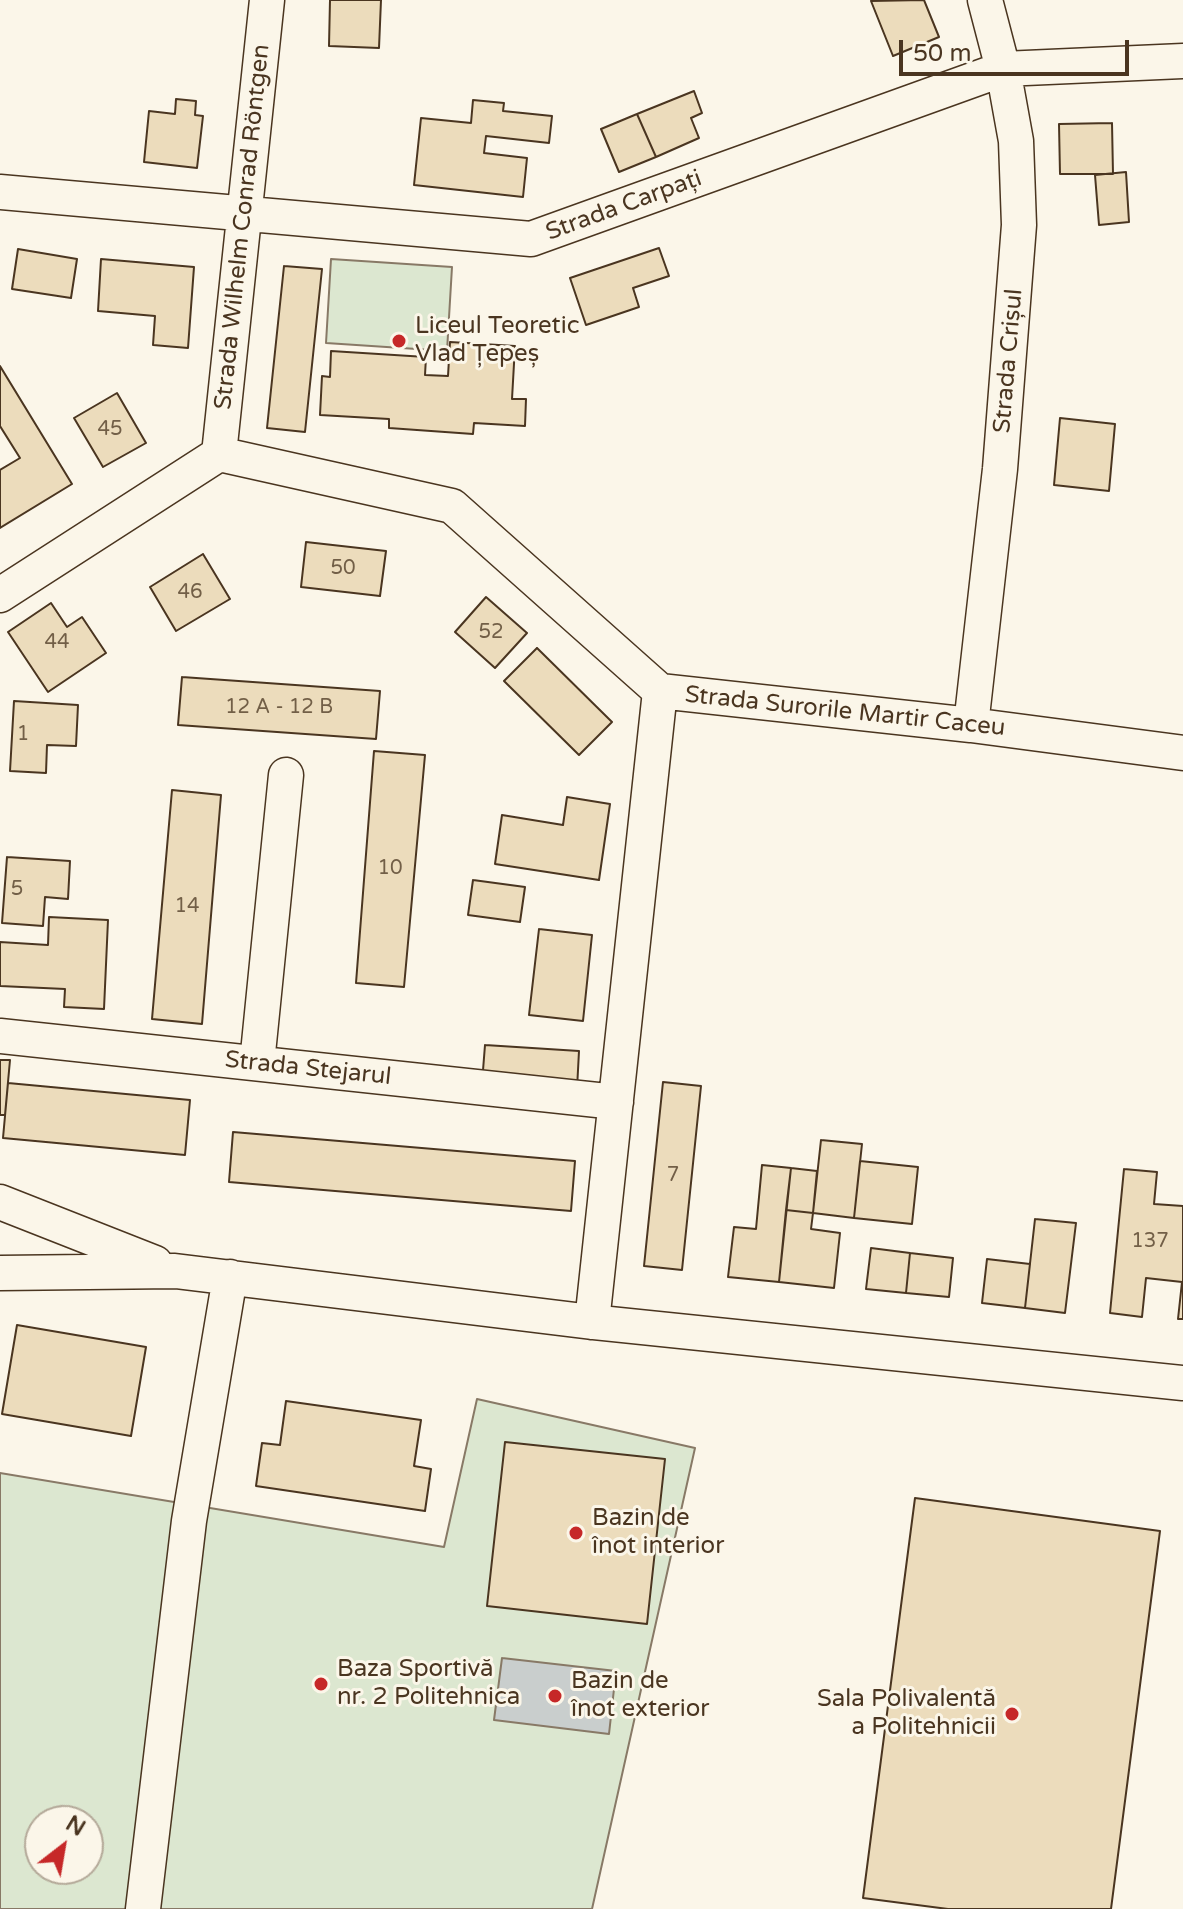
<!DOCTYPE html>
<meta charset="utf-8">
<style>
body{margin:0}
#map{position:relative;width:1183px;height:1909px;overflow:hidden;background:#fbf6e9;font-family:"Varela Round",sans-serif}
canvas{display:block}
.north{position:absolute;left:24px;top:1805px;width:80px;height:80px;box-sizing:border-box;background:#fbf6e9;border:2px solid #b4a999;border-radius:50%;rotate:31deg;font-size:22px;font-weight:700;line-height:32px;text-align:center;color:#4a3520}
.north::after{content:'';display:block;margin:auto;width:28px;height:36px;background:#c62828;clip-path:polygon(50% 0,100% 100%,50% 72%,0 100%)}
.scale{position:absolute;left:899px;top:40px;width:230px;height:36px;box-sizing:border-box;border:4px solid #4a3520;border-top:0;padding-left:10px;font-size:24px;line-height:28px;white-space:nowrap;color:#4a3520;-webkit-text-stroke:6px #fbf6e9;paint-order:stroke}
</style>
<div id="map">
<canvas width="1183" height="1909"></canvas>
<div class="north">N</div>
<div class="scale">50 m</div>
</div>
<script>
const ctx = document.querySelector('canvas').getContext('2d');
ctx.lineJoin = 'round';
function paint(path, color) {
  ctx.fillStyle = color;
  ctx.fill(path, 'evenodd');
}
function shape(rows) {
  const path = new Path2D();
  for (const r of rows) {
    path.moveTo(r[0], r[1]);
    for (let i = 2; i < r.length; i += 2) path.lineTo(r[i], r[i + 1]);
  }
  return path;
}
function strokePath(path, color, width, dash) {
  ctx.strokeStyle = color;
  ctx.lineWidth = width;
  ctx.lineCap = dash ? 'butt' : 'round';
  ctx.setLineDash(dash || []);
  ctx.stroke(path);
}
function write(font, color, halo, rows, align = 'center') {
  ctx.font = font + ' "Varela Round",sans-serif';
  ctx.lineWidth = 6;
  ctx.setLineDash([]);
  ctx.textBaseline = 'middle';
  ctx.strokeStyle = halo;
  ctx.fillStyle = color;
  for (const [text, x, y, turn = 0] of rows) {
    ctx.save();
    ctx.translate(x, y);
    ctx.rotate((+turn || 0) * Math.PI / 180);
    ctx.textAlign = isNaN(turn) ? turn : align;
    if (halo) ctx.strokeText(text, 0, 0);
    ctx.fillText(text, 0, 0);
    ctx.restore();
  }
}
const green = shape([
 [331,259,452,267,447,351,326,343,331,259],
 [477,1399,695,1448,592,1909,0,1909,0,1473,444,1547,477,1399],
 [40,1821,88,1821,88,1869,40,1869,40,1821]
]);
const water = shape([
 [502,1658,616,1671,609,1734,494,1720,502,1658]
]);
const building = shape([
 [330,0,381,0,379,48,329,46,330,0],
 [924,0,939,37,893,56,871,1,924,0],
 [694,91,702,113,691,118,699,138,656,157,637,114,694,91],
 [176,99,196,101,195,115,203,116,197,168,144,162,149,111,175,114,176,99],
 [473,100,504,103,503,111,552,116,549,143,486,136,484,153,527,158,523,197,414,185,421,118,471,123,473,100],
 [637,114,656,157,619,172,601,129,637,114],
 [1112,123,1113,174,1060,174,1059,124,1112,123],
 [1126,172,1129,222,1099,225,1095,175,1126,172],
 [659,248,669,276,633,288,639,307,586,325,570,278,659,248],
 [18,249,77,259,71,298,12,289,18,249],
 [101,259,194,267,188,348,153,345,155,316,98,311,101,259],
 [284,266,322,269,305,432,267,428,284,266],
 [450,342,515,346,512,399,526,399,525,426,474,423,473,434,389,428,389,419,320,415,322,376,330,377,331,351,426,357,425,375,448,376,450,342],
 [0,366,72,484,0,528,0,470,20,458,0,426,0,366],
 [117,393,146,443,103,467,74,418,117,393],
 [1060,418,1115,424,1109,491,1054,485,1060,418],
 [306,542,386,551,380,596,301,587,306,542],
 [203,554,230,599,176,631,150,587,203,554],
 [486,597,527,633,495,668,455,632,486,597],
 [51,603,67,627,82,617,106,653,48,692,8,632,51,603],
 [537,648,612,722,579,755,504,681,537,648],
 [182,677,380,691,376,739,178,725,182,677],
 [14,701,78,705,76,746,47,745,46,773,10,771,14,701],
 [374,751,425,755,404,987,356,983,374,751],
 [172,790,221,795,202,1024,152,1019,172,790],
 [567,797,610,804,599,880,495,864,502,815,563,825,567,797],
 [7,857,70,861,68,899,45,897,43,926,2,923,7,857],
 [473,880,525,887,520,922,468,915,473,880],
 [49,917,108,920,104,1009,64,1007,65,989,0,986,0,942,48,945,49,917],
 [539,929,592,935,583,1021,529,1015,539,929],
 [485,1045,579,1051,577,1089,482,1083,485,1045],
 [0,1060,10,1060,5,1115,0,1115,0,1060],
 [663,1082,701,1086,682,1270,644,1266,663,1082],
 [8,1083,190,1100,185,1155,3,1138,8,1083],
 [233,1132,575,1161,571,1211,229,1182,233,1132],
 [821,1140,862,1144,854,1218,813,1213,821,1140],
 [860,1161,918,1167,912,1224,854,1218,860,1161],
 [762,1165,791,1168,779,1282,728,1277,734,1227,756,1229,762,1165],
 [791,1168,817,1171,813,1213,786,1210,791,1168],
 [1124,1169,1157,1172,1154,1204,1183,1206,1183,1319,1178,1319,1182,1282,1146,1278,1142,1317,1110,1313,1124,1169],
 [786,1210,813,1213,811,1229,840,1233,834,1288,779,1282,786,1210],
 [1035,1219,1076,1223,1065,1313,1025,1308,1035,1219],
 [871,1248,910,1253,906,1293,866,1289,871,1248],
 [910,1253,953,1258,949,1297,906,1293,910,1253],
 [987,1259,1030,1264,1025,1308,982,1303,987,1259],
 [17,1325,146,1347,131,1436,2,1414,17,1325],
 [286,1401,421,1420,414,1466,431,1469,425,1511,256,1486,262,1443,280,1445,286,1401],
 [505,1442,665,1459,647,1624,487,1606,505,1442],
 [915,1498,1160,1531,1111,1909,948,1909,863,1898,915,1498]
]);
const minor = shape([
 [0,192,531,239,1003,69,1183,61],
 [219,454,267,0],
 [0,595,219,454,452,506,660,691,971,725,1183,753],
 [971,725,1000,469,1019,225,1016,141,1003,69,985,0],
 [0,1036,616,1102],
 [257,1063,286,775],
 [0,1202,155,1263],
 [0,1273,175,1271,592,1322,1183,1383],
 [592,1322,660,691],
 [143,1909,189,1521,230,1277]
]);
const markers = [
 [399,341,8,"#c62828"],
 [576,1533,8,"#c62828"],
 [321,1684,8,"#c62828"],
 [555,1696,8,"#c62828"],
 [1012,1714,8,"#c62828"]
];
const numberNames = [
 ["45",110,430],
 ["50",343,569],
 ["46",190,593],
 ["52",491,633],
 ["44",57,643],
 ["12 A - 12 B",279,708],
 ["1",23,735],
 ["10",390,869],
 ["5",17,890],
 ["14",187,907],
 ["7",673,1176],
 ["137",1150,1242]
];
const streetNames = [
 ["Strada Carpați",624,206,-20],
 ["Strada Wilhelm Conrad Röntgen",243,227,-84],
 ["Strada Crișul",1009,361,-85],
 ["Strada Surorile Martir Caceu",845,712,6],
 ["Strada Stejarul",308,1069,6]
];
const poiNames = [
 ["Liceul Teoretic",415,327],
 ["Vlad Țepeș",415,355],
 ["Bazin de",592,1519],
 ["înot interior",592,1547],
 ["Baza Sportivă",337,1670],
 ["nr. 2 Politehnica",337,1698],
 ["Bazin de",571,1682],
 ["înot exterior",571,1710],
 ["Sala Polivalentă",996,1700,"right"],
 ["a Politehnicii",996,1728,"right"]
];
paint(green, '#dce7d0');
strokePath(green, '#887966', 2);
paint(water, '#c9cecd');
strokePath(water, '#887966', 2);
paint(building, '#ecdcbc');
strokePath(building, '#4a3520', 2);
strokePath(minor, '#4a3520', 37);
strokePath(minor, '#fbf6e9', 34);
for (const [x, y, r, color] of markers) {
  const dot = new Path2D();
  dot.arc(x, y, r, 0, 2 * Math.PI);
  ctx.fillStyle = color;
  ctx.fill(dot);
  strokePath(dot, '#fbf6e9', 3);
}
write('20px', '#725f47', null, numberNames);
write('24px', '#4a3520', '#fbf6e9', streetNames);
write('24px', '#4a3520', '#fbf6e9', poiNames, 'left');
</script>
